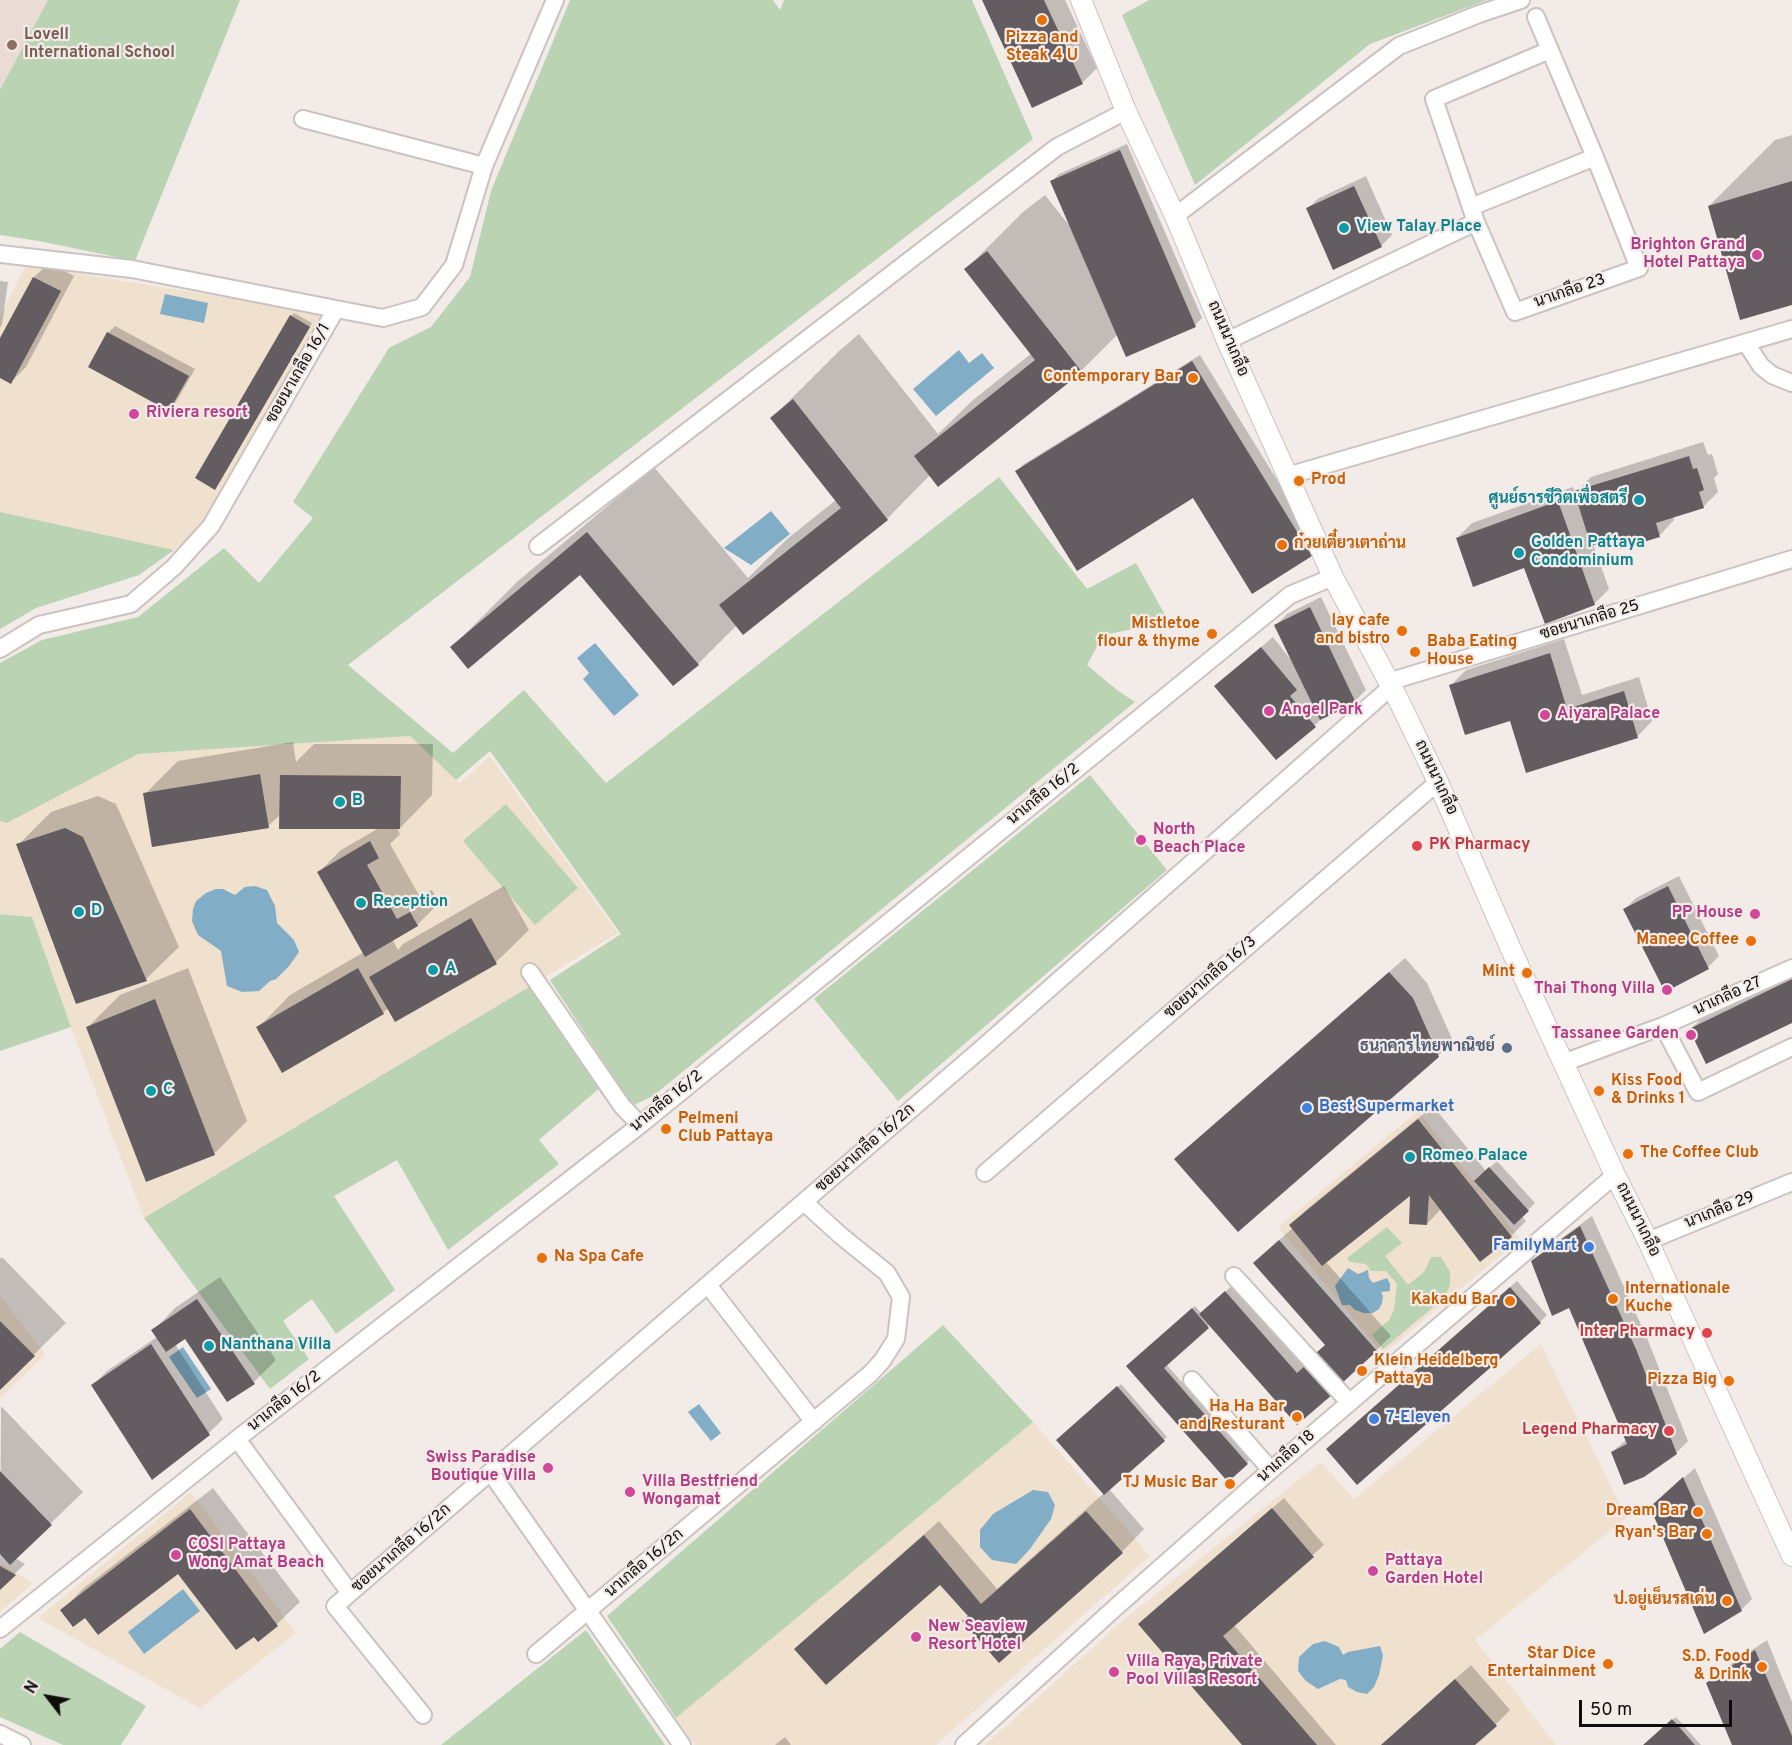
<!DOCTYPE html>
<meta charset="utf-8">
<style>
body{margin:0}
#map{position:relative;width:1792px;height:1745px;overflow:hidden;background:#f2ebe7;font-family:Overpass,sans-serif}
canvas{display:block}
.north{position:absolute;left:18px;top:1667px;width:60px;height:60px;-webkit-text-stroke:4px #f2ebe7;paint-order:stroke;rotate:301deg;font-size:16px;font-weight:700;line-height:24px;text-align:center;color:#0f0d0c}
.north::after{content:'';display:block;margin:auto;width:21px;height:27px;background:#0f0d0c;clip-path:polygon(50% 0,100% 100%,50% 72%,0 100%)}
.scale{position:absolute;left:1579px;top:1700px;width:153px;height:27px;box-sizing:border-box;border:3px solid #0f0d0c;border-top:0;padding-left:8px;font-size:18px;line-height:21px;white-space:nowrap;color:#0f0d0c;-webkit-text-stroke:4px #f2ebe7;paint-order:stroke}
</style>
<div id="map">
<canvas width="1792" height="1745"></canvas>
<div class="north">N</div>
<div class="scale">50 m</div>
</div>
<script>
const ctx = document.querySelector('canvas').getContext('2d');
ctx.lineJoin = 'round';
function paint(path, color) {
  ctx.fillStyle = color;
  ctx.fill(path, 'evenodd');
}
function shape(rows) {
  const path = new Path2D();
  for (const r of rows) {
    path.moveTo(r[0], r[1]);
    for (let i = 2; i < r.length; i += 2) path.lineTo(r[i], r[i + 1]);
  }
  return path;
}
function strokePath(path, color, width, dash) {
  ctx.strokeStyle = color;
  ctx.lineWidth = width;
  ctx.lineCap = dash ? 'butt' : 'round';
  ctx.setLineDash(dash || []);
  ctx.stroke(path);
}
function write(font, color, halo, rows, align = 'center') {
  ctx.font = font + ' Overpass,Sarabun,sans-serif';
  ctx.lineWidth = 4.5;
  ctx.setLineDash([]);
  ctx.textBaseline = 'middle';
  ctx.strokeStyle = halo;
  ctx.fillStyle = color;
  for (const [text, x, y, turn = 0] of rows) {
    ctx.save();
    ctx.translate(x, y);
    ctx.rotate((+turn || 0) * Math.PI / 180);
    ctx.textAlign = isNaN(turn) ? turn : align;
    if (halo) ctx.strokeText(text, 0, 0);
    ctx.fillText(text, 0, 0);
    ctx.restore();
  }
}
const commercial = shape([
 [26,265,325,314,205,523,174,550,0,512,0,316],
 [410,736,460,783,490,756,618,933,144,1218,71,1027,32,917,0,914,0,821,7,822,138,754],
 [1418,1111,1520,1239,1383,1354,1278,1227],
 [0,1295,45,1355,0,1398],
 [1541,1344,1626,1518,1475,1640,1556,1745,985,1745,1120,1623,1321,1462,1354,1499],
 [1033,1422,1150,1556,936,1745,695,1745,676,1718],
 [191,1492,296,1633,200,1708,38,1618],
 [0,1563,33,1583,0,1612]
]);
const built = shape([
 [0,0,48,0,0,90]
]);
const green = shape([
 [48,0,240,0,135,261,39,241,0,235,0,90],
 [570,0,773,0,780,10,784,0,972,0,1033,139,348,665,453,753,524,690,606,783,999,477,1087,589,1136,563,1169,622,1103,635,1087,665,1117,690,1135,702,653,1096,634,1105,628,1099,550,980,621,934,490,751,456,780,410,736,138,754,7,823,0,821,0,663,42,640,138,617,224,548,259,583,313,518,293,502,389,348,431,327,470,277,491,191],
 [1149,0,1487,0,1370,44,1195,185,1122,15],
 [0,512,174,550,139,575,36,608,0,629],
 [1090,775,1167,870,898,1101,814,999],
 [506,804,578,888,535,925,463,841],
 [0,914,32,917,71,1027,0,1051],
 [532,985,602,1086,539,1140,559,1164,448,1250,397,1160,334,1196,395,1290,336,1334,312,1299,283,1321,309,1359,270,1389,144,1218],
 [1387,1227,1402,1243,1385,1256,1408,1285,1424,1272,1431,1257,1441,1257,1450,1272,1450,1285,1444,1298,1383,1349,1372,1335,1389,1320,1394,1310,1397,1284,1386,1271,1371,1271,1366,1264,1350,1262,1347,1258],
 [943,1325,1033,1422,676,1718,607,1616],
 [586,1630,665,1745,441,1745],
 [20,1632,146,1706,121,1745,63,1745,0,1717,0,1649]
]);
const water = shape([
 [165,294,208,303,204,323,160,314],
 [959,350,969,363,982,353,994,368,936,416,913,389],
 [771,511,790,534,751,565,724,548],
 [595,643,639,695,614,716,583,679,589,673,577,658],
 [255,886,267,890,275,906,277,923,294,940,299,952,289,966,276,979,270,981,259,991,242,992,227,986,221,951,198,935,192,921,193,909,196,901,206,893,216,889,223,889,235,895,245,887],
 [1348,1268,1358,1274,1368,1270,1369,1278,1373,1283,1387,1278,1390,1284,1390,1291,1381,1292,1383,1296,1382,1303,1379,1309,1373,1313,1364,1313,1355,1310,1350,1305,1342,1305,1335,1286],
 [183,1347,211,1389,197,1398,169,1357],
 [699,1404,721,1433,711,1441,688,1412],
 [1033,1490,1048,1492,1055,1505,1051,1519,1030,1549,1016,1564,992,1560,980,1547,980,1530,993,1514],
 [183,1589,200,1611,144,1654,128,1632],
 [1325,1641,1339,1647,1343,1655,1348,1652,1380,1646,1383,1656,1379,1675,1374,1687,1367,1694,1357,1692,1348,1687,1346,1680,1340,1679,1318,1689,1306,1681,1298,1671,1299,1657,1313,1644]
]);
const shadow = shape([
 [984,0,1065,0,1097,68,1082,83],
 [1792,135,1792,303,1709,206,1775,140],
 [1127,144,1202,318,1195,325,1118,334,1081,371,930,475,887,519,737,625,698,664,674,684,580,573,452,647,518,581,654,467,748,578,787,539,836,500,772,418,838,352,859,334,938,434,973,400,1032,353,966,269,1023,212,1045,195,1072,229,1052,181,1059,174],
 [1366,176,1392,235,1381,246,1307,209,1319,198],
 [49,263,74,276,26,367,11,382,0,376,0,341,34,277],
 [0,281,8,282,2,325,0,327],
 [294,313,312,323,218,485,291,316],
 [115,326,195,369,176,402,169,410,108,333],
 [1200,355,1319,548,1312,555,1252,592,1193,496,1017,471,1024,464],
 [1703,442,1708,455,1712,454,1718,474,1714,478,1718,492,1703,507,1673,516,1674,520,1660,535,1621,547,1617,536,1593,544,1609,589,1594,604,1525,566,1457,538,1472,523,1573,487,1575,493,1591,477],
 [1321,597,1366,690,1355,701,1323,717,1315,725,1227,676,1273,637,1291,660,1276,625,1287,614],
 [1564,639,1582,695,1639,677,1652,721,1638,736,1527,771,1511,719,1451,685,1466,670],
 [293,742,296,762,314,744,433,744,432,795,400,828,397,828,400,834,390,844,420,897,432,890,439,903,417,925,392,939,398,950,403,944,504,886,529,930,496,962,395,1020,388,1008,383,1013,258,1028,290,995,364,952,319,872,341,850,379,828,281,814,268,826,145,794,178,761],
 [98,796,116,804,179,947,146,979,18,845,51,812],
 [1679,876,1719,956,1708,967,1666,990,1625,909,1636,898],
 [1405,958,1427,983,1453,1041,1438,1056,1191,1145],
 [188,968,247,1121,215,1153,147,1180,88,1027,120,995],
 [1792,975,1792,1021,1691,1029,1702,1018],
 [1433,1106,1486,1171,1497,1161,1535,1203,1522,1216,1526,1221,1511,1236,1441,1209,1427,1224,1412,1192,1326,1262,1391,1336,1332,1393,1210,1324,1166,1364,1250,1460,1228,1480,1131,1363,1195,1306,1202,1314,1241,1277,1313,1359,1327,1344,1270,1248,1293,1228,1291,1225,1306,1210],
 [1592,1216,1647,1338,1688,1441,1676,1453,1612,1452,1626,1440,1569,1306,1533,1262,1544,1251],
 [2,1257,66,1323,0,1388,0,1259],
 [220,1277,276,1360,254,1382,185,1337,175,1344,223,1419,209,1433,93,1385,107,1371,157,1337,153,1331,175,1308],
 [1517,1281,1547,1315,1540,1322,1335,1443],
 [1121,1384,1167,1437,1109,1489,1144,1529,1122,1552,999,1661,970,1615,940,1583,811,1634,939,1521,997,1589,1104,1493,1058,1440],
 [1,1406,83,1492,15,1558,25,1564,0,1588],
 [1695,1468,1752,1599,1741,1610,1663,1496],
 [213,1488,300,1602,277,1624,258,1640,178,1572,85,1616,62,1610,84,1588],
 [1284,1498,1324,1545,1234,1625,1336,1745,1244,1745,1151,1613],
 [1767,1640,1792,1702,1792,1745,1734,1745,1708,1683,1719,1672],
 [1471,1665,1510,1710,1495,1725,1473,1745,1381,1745],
 [1676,1717,1701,1745,1645,1745],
 [785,1737,791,1745,775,1745]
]);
const building = shape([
 [982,0,1044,0,1083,84,1032,108],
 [1120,150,1196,327,1126,357,1050,181],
 [1792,181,1792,305,1740,320,1708,206],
 [1354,186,1382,247,1333,270,1306,208],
 [987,251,1082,372,938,487,914,456,1035,360,964,269],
 [33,277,61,291,11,384,0,378,0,338],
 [290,315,310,327,215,490,195,478],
 [107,332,189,376,169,411,88,367],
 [1192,361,1312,556,1252,594,1193,498,1077,571,1015,471],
 [793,399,888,520,743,635,719,605,841,508,770,418],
 [1689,456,1693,469,1697,468,1704,490,1699,492,1704,508,1656,523,1660,537,1620,549,1616,538,1591,546,1574,491],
 [1558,501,1595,605,1545,624,1524,568,1473,587,1456,538],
 [587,532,699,665,673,686,580,575,468,669,450,647],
 [1310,607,1356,703,1320,720,1274,625],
 [1261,647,1297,690,1290,696,1316,727,1276,760,1214,686],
 [1550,653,1567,709,1624,691,1638,738,1526,773,1510,721,1465,735,1449,685],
 [260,774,269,828,152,847,143,793],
 [280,775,401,776,400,829,279,829],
 [65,828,83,837,147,981,76,1004,16,844],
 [370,841,379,858,367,865,397,919,410,912,418,926,365,957,317,872],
 [1668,886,1709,969,1665,992,1623,909],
 [471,918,497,964,395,1022,369,977],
 [358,968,384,1014,282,1073,256,1027],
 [1389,972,1413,998,1439,1057,1238,1232,1174,1159],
 [1792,979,1792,1023,1706,1064,1689,1029],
 [155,999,215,1155,146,1182,86,1027],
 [1418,1119,1512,1237,1480,1262,1429,1195,1427,1225,1409,1224,1410,1196,1322,1266,1289,1225],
 [1489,1167,1529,1211,1514,1225,1474,1181],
 [1580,1226,1636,1349,1677,1454,1644,1477,1624,1485,1611,1452,1627,1444,1569,1308,1552,1316,1531,1261],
 [1279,1240,1377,1351,1342,1383,1316,1353,1325,1345,1253,1263],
 [1510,1287,1541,1323,1357,1485,1326,1449],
 [1225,1291,1297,1373,1307,1364,1333,1394,1297,1425,1199,1314],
 [197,1299,255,1384,227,1402,185,1339,166,1352,151,1330],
 [1192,1308,1209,1328,1164,1368,1248,1464,1228,1482,1126,1366],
 [0,1321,35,1356,0,1390],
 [151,1344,210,1435,152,1480,91,1385],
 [1117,1386,1165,1441,1104,1495,1056,1440],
 [0,1471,52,1525,10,1565,0,1554],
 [1683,1477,1742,1611,1704,1634,1650,1507],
 [1272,1508,1314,1557,1223,1636,1317,1745,1242,1745,1138,1624],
 [190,1509,278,1626,258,1642,254,1637,236,1650,178,1574,98,1635,85,1618,73,1627,60,1610],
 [1086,1511,1123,1553,999,1663,962,1621,968,1616,940,1585,826,1685,794,1649,924,1535,981,1604],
 [0,1566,16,1575,0,1590],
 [1755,1650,1792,1736,1792,1745,1732,1745,1706,1683],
 [1455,1679,1497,1726,1475,1745,1381,1745],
 [1672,1719,1695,1745,1643,1745]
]);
const minor = shape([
 [1536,17,1595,157,1639,268,1515,312,1476,222,1434,99,1550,50],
 [303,119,484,166],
 [1471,207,1595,157],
 [1175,216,1399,46,1479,14,1521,0],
 [0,254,132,269,336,309],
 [1227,341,1476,222],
 [1746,343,1761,366,1772,375,1792,383],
 [1287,476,1792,329],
 [538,546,1057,147,1126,111],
 [0,649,39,625,131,604,174,567,211,526,336,309,383,318,422,307,454,265,484,166,555,0],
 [1388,682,1792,559],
 [530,972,622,1106,640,1125],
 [1663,1026,1698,1092,1792,1047],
 [1563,1063,1663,1026,1792,968],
 [985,1173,1438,782],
 [1648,1241,1792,1182],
 [1234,1276,1349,1402],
 [708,1285,814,1422],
 [1192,1380,1271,1470],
 [237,1439,350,1593],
 [491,1473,682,1745],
 [0,1629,237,1439,640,1125,1290,595,1333,577],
 [536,1654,870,1374,882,1361,896,1339,901,1297,887,1273,840,1235,804,1202],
 [423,1715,335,1606,981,1049,1391,687],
 [0,1734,22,1745],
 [964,1745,1116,1607,1271,1470,1615,1175]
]);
const tertiary = shape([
 [1081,0,1126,111,1175,216,1227,341,1333,577,1399,701,1438,782,1510,947,1615,1175,1648,1241,1792,1556]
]);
const markers = [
 [1042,20,6,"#e8710a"],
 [12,45,6,"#8d6e63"],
 [1344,228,6,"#0f9aa8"],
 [1757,255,6,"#d1479c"],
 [1193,378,6,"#e8710a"],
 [134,414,6,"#d1479c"],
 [1299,481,6,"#e8710a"],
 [1639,500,6,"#0f9aa8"],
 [1282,545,6,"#e8710a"],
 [1519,553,6,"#0f9aa8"],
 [1402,631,6,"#e8710a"],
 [1212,634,6,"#e8710a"],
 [1415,652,6,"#e8710a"],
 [1269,711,6,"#d1479c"],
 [1545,715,6,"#d1479c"],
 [340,802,6,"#0f9aa8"],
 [1141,840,6,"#d1479c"],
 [1417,846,6,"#e0444e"],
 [361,903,6,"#0f9aa8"],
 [79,912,6,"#0f9aa8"],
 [1755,914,6,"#d1479c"],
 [1751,941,6,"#e8710a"],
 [433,970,6,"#0f9aa8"],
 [1527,973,6,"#e8710a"],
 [1667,990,6,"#d1479c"],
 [1691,1035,6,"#d1479c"],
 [1507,1048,6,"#5c6f8a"],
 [151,1091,6,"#0f9aa8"],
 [1599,1091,6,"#e8710a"],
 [1307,1108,6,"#3f7fe0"],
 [666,1129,6,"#e8710a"],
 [1628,1154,6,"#e8710a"],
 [1410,1157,6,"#0f9aa8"],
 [1589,1247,6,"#3f7fe0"],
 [542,1258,6,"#e8710a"],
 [1613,1299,6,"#e8710a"],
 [1510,1301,6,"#e8710a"],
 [1707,1333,6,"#e0444e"],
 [209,1346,6,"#0f9aa8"],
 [1362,1371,6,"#e8710a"],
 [1729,1381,6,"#e8710a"],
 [1297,1417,6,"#e8710a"],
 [1374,1419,6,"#3f7fe0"],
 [1669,1431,6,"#e0444e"],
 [548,1468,6,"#d1479c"],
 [1230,1484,6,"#e8710a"],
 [630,1492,6,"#d1479c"],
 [1698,1512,6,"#e8710a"],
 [1707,1534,6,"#e8710a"],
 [176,1555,6,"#d1479c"],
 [1373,1571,6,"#d1479c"],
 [1727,1601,6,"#e8710a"],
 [916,1637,6,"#d1479c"],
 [1608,1664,6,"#e8710a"],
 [1762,1667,6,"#e8710a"],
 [1114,1672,6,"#d1479c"]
];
const educationNames = [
 ["Lovell",24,36],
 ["International School",24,54]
];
const foodNames = [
 ["Pizza and",1042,39,"center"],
 ["Steak 4 U",1042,57,"center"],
 ["Contemporary Bar",1181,378],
 ["Prod",1311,481,"left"],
 ["ก๋วยเตี๋ยวเตาถ่าน",1294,545,"left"],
 ["lay cafe",1390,622],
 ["and bistro",1390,640],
 ["Mistletoe",1200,625],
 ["flour & thyme",1200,643],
 ["Baba Eating",1427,643,"left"],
 ["House",1427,661,"left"],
 ["Manee Coffee",1739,941],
 ["Mint",1515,973],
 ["Kiss Food",1611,1082,"left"],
 ["& Drinks 1",1611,1100,"left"],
 ["Pelmeni",678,1120,"left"],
 ["Club Pattaya",678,1138,"left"],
 ["The Coffee Club",1640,1154,"left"],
 ["Na Spa Cafe",554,1258,"left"],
 ["Internationale",1625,1290,"left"],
 ["Kuche",1625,1308,"left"],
 ["Kakadu Bar",1498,1301],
 ["Klein Heidelberg",1374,1362,"left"],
 ["Pattaya",1374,1380,"left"],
 ["Pizza Big",1717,1381],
 ["Ha Ha Bar",1285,1408],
 ["and Resturant",1285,1426],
 ["TJ Music Bar",1218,1484],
 ["Dream Bar",1686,1512],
 ["Ryan's Bar",1695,1534],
 ["ป.อยู่เย็นรสเด่น",1715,1601],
 ["Star Dice",1596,1655],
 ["Entertainment",1596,1673],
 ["S.D. Food",1750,1658],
 ["& Drink",1750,1676]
];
const cultureNames = [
 ["View Talay Place",1356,228],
 ["ศูนย์ธารชีวิตเพื่อสตรี",1627,500,"right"],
 ["Golden Pattaya",1531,544],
 ["Condominium",1531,562],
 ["B",352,802],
 ["Reception",373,903],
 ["D",91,912],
 ["A",445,970],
 ["C",163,1091],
 ["Romeo Palace",1422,1157],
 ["Nanthana Villa",221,1346]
];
const hotelNames = [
 ["Brighton Grand",1745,246,"right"],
 ["Hotel Pattaya",1745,264,"right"],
 ["Riviera resort",146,414],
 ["Angel Park",1281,711],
 ["Aiyara Palace",1557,715],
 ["North",1153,831],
 ["Beach Place",1153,849],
 ["PP House",1743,914,"right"],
 ["Thai Thong Villa",1655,990,"right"],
 ["Tassanee Garden",1679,1035,"right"],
 ["Swiss Paradise",536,1459,"right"],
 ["Boutique Villa",536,1477,"right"],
 ["Villa Bestfriend",642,1483],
 ["Wongamat",642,1501],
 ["COSI Pattaya",188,1546],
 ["Wong Amat Beach",188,1564],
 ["Pattaya",1385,1562],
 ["Garden Hotel",1385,1580],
 ["New Seaview",928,1628],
 ["Resort Hotel",928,1646],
 ["Villa Raya, Private",1126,1663],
 ["Pool Villas Resort",1126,1681]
];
const streetNames = [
 ["นาเกลือ 23",1570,292,-19],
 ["ถนนนาเกลือ",1227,339,67],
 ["ซอยนาเกลือ 16/1",299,374,-60],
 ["ซอยนาเกลือ 25",1590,621,-17],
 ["ถนนนาเกลือ",1435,778,65],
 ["นาเกลือ 16/2",1044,795,-39],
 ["ซอยนาเกลือ 16/3",1211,978,-41],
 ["นาเกลือ 27",1728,997,-24],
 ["นาเกลือ 16/2",667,1102,-39],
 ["ซอยนาเกลือ 16/2ก",866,1149,-41],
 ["นาเกลือ 29",1720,1211,-22],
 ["ถนนนาเกลือ",1637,1220,64],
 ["นาเกลือ 16/2",285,1402,-38],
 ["นาเกลือ 18",1287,1457,-41],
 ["ซอยนาเกลือ 16/2ก",402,1549,-41],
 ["นาเกลือ 16/2ก",645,1564,-40]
];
const healthNames = [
 ["PK Pharmacy",1429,846,"left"],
 ["Inter Pharmacy",1695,1333],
 ["Legend Pharmacy",1657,1431]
];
const serviceNames = [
 ["ธนาคารไทยพาณิชย์",1495,1048]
];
const shopNames = [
 ["Best Supermarket",1319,1108],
 ["FamilyMart",1577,1247,"right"],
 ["7-Eleven",1386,1419]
];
paint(commercial, '#f0e0ce');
paint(built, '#eadbd4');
paint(green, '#bad3b3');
paint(water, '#81adc6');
paint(shadow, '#0003');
paint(building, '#635d61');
strokePath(minor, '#cbc3c0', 20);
strokePath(tertiary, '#cbc3c0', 22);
strokePath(minor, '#fff', 16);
strokePath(tertiary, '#fff', 20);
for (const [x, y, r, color] of markers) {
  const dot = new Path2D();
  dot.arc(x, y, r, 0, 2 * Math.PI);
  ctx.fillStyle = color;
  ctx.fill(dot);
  strokePath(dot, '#f2ebe7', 2);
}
write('bold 16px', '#785e54', '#f2ebe7', educationNames, 'left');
write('bold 16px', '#c56008', '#f2ebe7', foodNames, 'right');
write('bold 16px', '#0d838f', '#f2ebe7', cultureNames, 'left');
write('bold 16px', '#b23c85', '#f2ebe7', hotelNames, 'left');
write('16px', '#0f0d0c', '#f2ebe7', streetNames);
write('bold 16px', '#be3a42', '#f2ebe7', healthNames, 'right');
write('bold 16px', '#4e5e75', '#f2ebe7', serviceNames, 'right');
write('bold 16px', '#366cbe', '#f2ebe7', shopNames, 'left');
</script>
